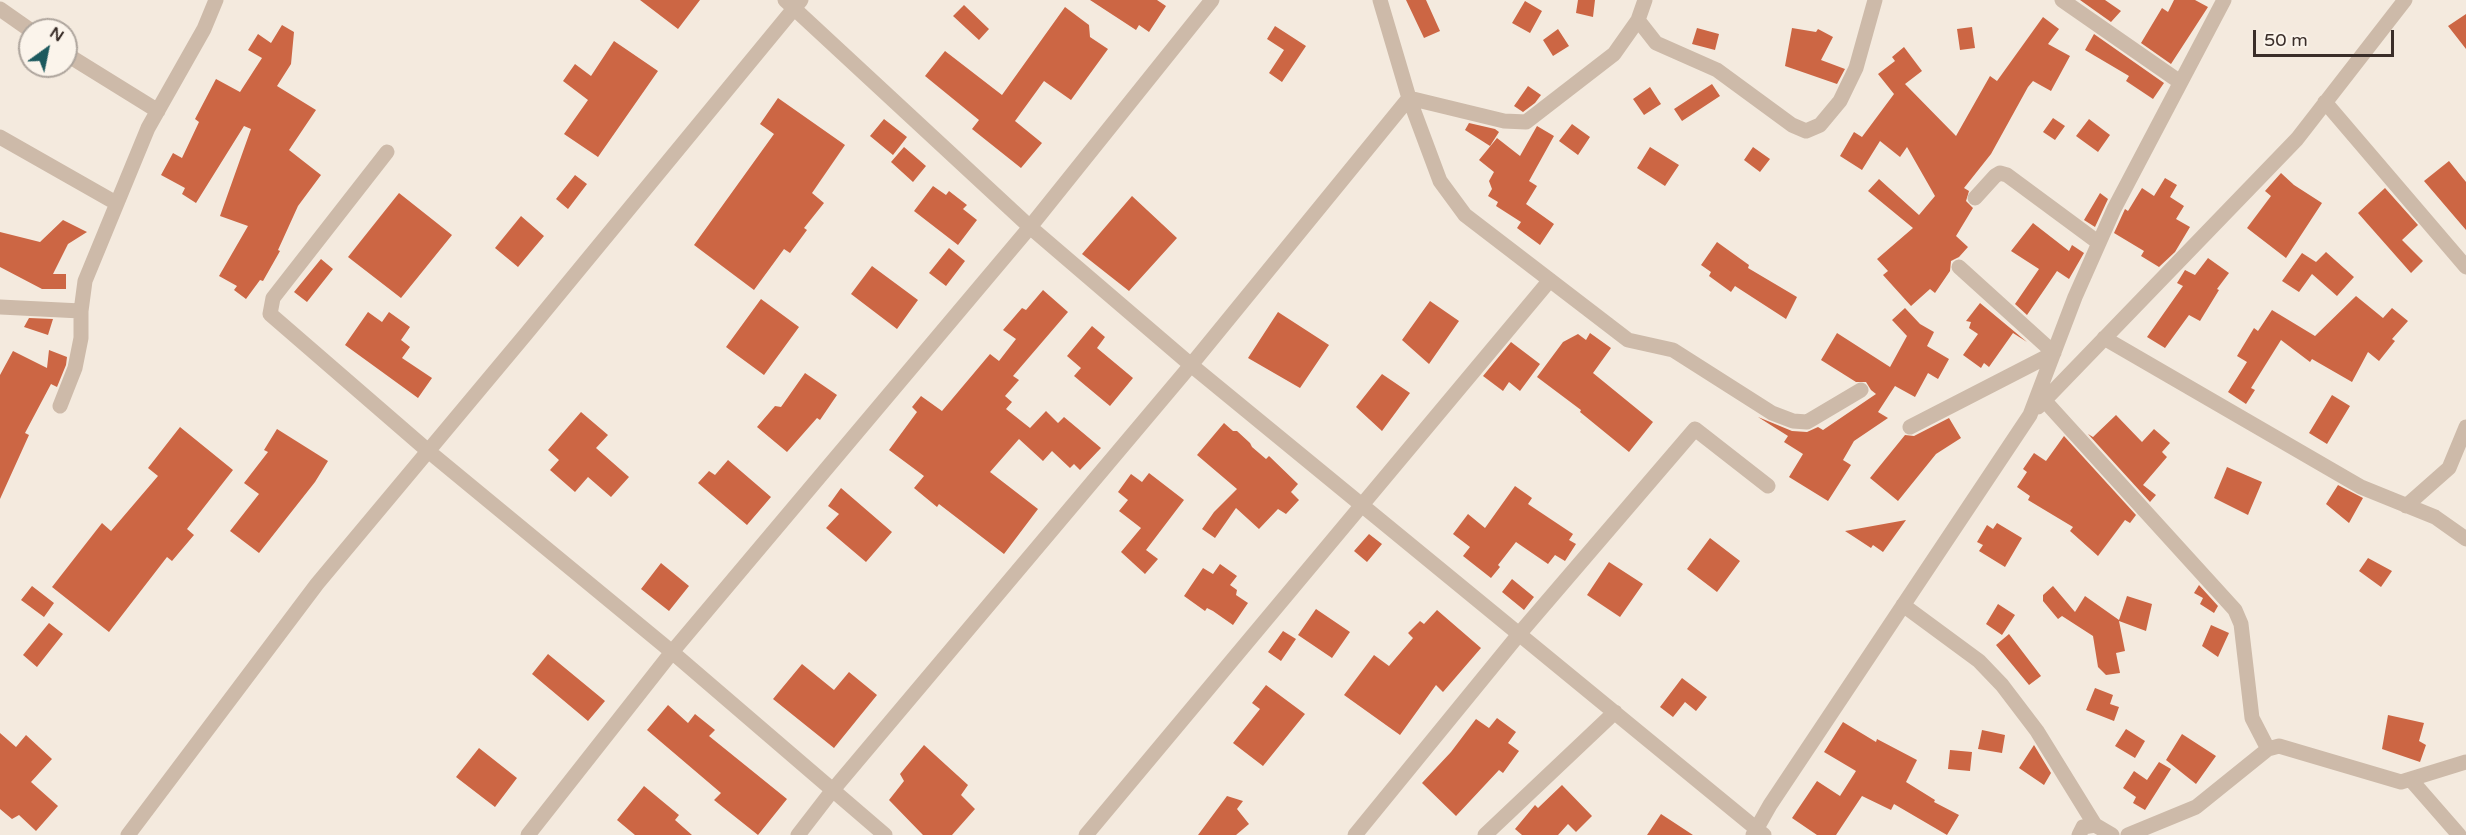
<!DOCTYPE html>
<style>
body{margin:0}
#map{position:relative;width:2466px;height:835px;overflow:hidden;background:#f4eade;font-family:"Varela Round",sans-serif}
canvas{display:block}
.north{position:absolute;left:18px;top:18px;width:60px;height:60px;box-sizing:border-box;background:#fbf4eb;border:2px solid #aea59d;border-radius:50%;rotate:33deg;font-size:16px;font-weight:700;line-height:24px;text-align:center;color:#3a2e29}
.north::after{content:'';display:block;margin:auto;width:21px;height:27px;background:#1c595e;clip-path:polygon(50% 0,100% 100%,50% 72%,0 100%)}
.scale{position:absolute;left:2253px;top:30px;width:141px;height:27px;box-sizing:border-box;border:3px solid #3a2e29;border-top:0;padding-left:8px;font-size:18px;line-height:21px;white-space:nowrap;color:#3a2e29;-webkit-text-stroke:4px #fbf4eb;paint-order:stroke}
</style>
<div id="map">
<canvas width="2466" height="835"></canvas>
<div class="north">N</div>
<div class="scale">50 m</div>
</div>
<script>
const ctx = document.querySelector('canvas').getContext('2d');
ctx.lineJoin = 'round';
function paint(path, color) {
  ctx.fillStyle = color;
  ctx.fill(path, 'evenodd');
}
function shape(rows) {
  const path = new Path2D();
  for (const r of rows) {
    path.moveTo(r[0], r[1]);
    for (let i = 2; i < r.length; i += 2) path.lineTo(r[i], r[i + 1]);
  }
  return path;
}
function strokePath(path, color, width, dash) {
  ctx.strokeStyle = color;
  ctx.lineWidth = width;
  ctx.lineCap = dash ? 'butt' : 'round';
  ctx.setLineDash(dash || []);
  ctx.stroke(path);
}
const building = shape([
 [640,0,700,0,678,29],
 [1090,0,1157,0,1166,6,1149,32,1139,25,1136,30],
 [1406,0,1426,0,1440,31,1424,38],
 [1578,0,1595,0,1593,17,1576,13],
 [2080,0,2105,0,2121,11,2111,22],
 [2174,0,2195,0,2208,7,2171,64,2141,43,2162,8,2168,12],
 [1525,1,1542,11,1530,33,1512,23],
 [964,5,989,29,979,40,953,16],
 [1065,7,1089,25,1090,37,1108,49,1071,100,1044,81,1015,121,1042,143,1021,168,972,129,979,120,925,76,945,51,1002,95],
 [2466,14,2466,49,2448,26],
 [2043,17,2059,29,2048,44,2070,56,2051,91,2033,81,2028,87,1991,154,1964,188,1969,191,1966,201,1973,208,1956,236,1968,247,1959,257,1951,261,1950,271,1935,293,1930,289,1911,306,1883,275,1888,271,1877,259,1913,228,1868,191,1879,179,1919,215,1935,196,1907,147,1900,157,1880,141,1862,170,1840,156,1854,132,1862,137,1894,94,1878,74,1895,61,1892,57,1904,47,1922,71,1905,84,1956,136,1990,76,1997,81],
 [282,25,294,32,291,64,277,86,316,110,289,150,321,175,298,206,278,250,280,251,263,281,260,280,246,299,234,290,237,286,219,276,248,226,220,216,251,129,244,126,196,203,182,194,185,188,161,175,173,153,182,158,199,122,195,119,216,79,240,92,262,58,248,50,258,34,271,43],
 [1275,26,1306,46,1282,82,1269,73,1284,50,1267,39],
 [1972,27,1975,48,1960,50,1957,29],
 [1697,28,1719,34,1715,50,1692,44],
 [1792,28,1816,32,1818,29,1833,37,1821,60,1845,69,1837,84,1785,66],
 [1558,29,1569,46,1553,56,1543,40],
 [2094,34,2164,83,2153,99,2126,81,2129,76,2085,50],
 [614,41,658,71,598,157,564,134,588,100,563,81,575,64,591,76],
 [1712,84,1720,96,1682,121,1674,109],
 [1528,86,1541,95,1535,103,1523,112,1514,106],
 [1650,87,1661,104,1644,115,1633,99],
 [778,98,845,145,812,193,824,203,804,228,807,230,790,253,784,249,754,290,694,245,774,134,760,124],
 [2053,118,2065,126,2055,140,2043,132],
 [884,119,907,137,893,155,870,136],
 [2089,119,2110,135,2098,152,2076,136],
 [1469,123,1495,129,1499,132,1490,146,1465,130],
 [1572,124,1590,137,1578,155,1559,141],
 [1537,126,1554,136,1529,181,1537,186,1526,204,1554,224,1540,245,1517,228,1521,222,1496,206,1498,202,1488,196,1492,189,1489,181,1494,172,1479,160,1497,138,1520,156],
 [904,147,926,166,913,182,891,162],
 [1650,147,1679,165,1665,186,1637,168],
 [1753,147,1770,159,1760,172,1744,160],
 [2449,161,2466,182,2466,230,2424,181],
 [2281,173,2294,185,2322,203,2286,258,2247,228,2271,196,2265,191],
 [575,175,587,184,568,209,556,199],
 [2165,178,2177,185,2170,197,2184,206,2176,219,2190,227,2175,252,2159,267,2141,256,2144,251,2114,233,2125,209,2128,211,2142,188,2154,196],
 [933,186,946,195,949,191,967,205,963,209,977,220,958,245,914,211],
 [2385,188,2418,225,2402,240,2423,261,2411,273,2358,213],
 [399,193,452,235,401,298,348,257],
 [2100,193,2108,199,2095,227,2084,220],
 [1132,196,1177,238,1129,291,1082,254],
 [521,216,544,236,518,267,495,248],
 [63,220,87,232,68,244,53,274,66,274,66,289,42,289,0,267,0,232,40,242],
 [2033,223,2069,251,2072,245,2084,253,2069,279,2057,271,2027,315,2015,304,2039,269,2011,251],
 [1717,242,1749,265,1748,268,1797,297,1786,319,1735,286,1731,292,1709,276,1711,272,1701,265],
 [949,248,965,261,946,286,929,273],
 [2326,252,2354,277,2337,296,2312,274,2299,292,2282,281,2302,253,2316,262],
 [2208,258,2229,273,2217,289,2219,290,2200,321,2189,315,2165,348,2147,337,2183,286,2177,283,2185,270,2195,275],
 [321,259,333,269,307,302,294,292],
 [872,266,918,300,897,329,851,294],
 [1043,290,1068,312,1013,376,1019,380,1005,396,1012,402,1006,409,1030,428,1046,411,1058,423,1064,417,1101,448,1080,470,1074,464,1070,468,1052,451,1043,461,1019,439,990,472,1038,509,1004,554,939,504,937,507,914,488,924,476,889,450,917,412,912,407,921,396,942,411,990,354,999,361,1016,339,1003,330,1022,308,1026,310],
 [2356,296,2383,318,2392,308,2408,321,2392,339,2395,341,2379,361,2368,352,2352,382,2312,359,2310,362,2281,340,2251,388,2255,390,2246,404,2228,392,2247,362,2237,356,2254,328,2258,331,2272,310,2315,336],
 [761,299,799,327,764,375,726,347],
 [1430,301,1459,321,1429,364,1402,340],
 [1980,303,2027,342,2013,333,1989,367,1984,363,1981,368,1963,355,1978,334,1969,328,1971,322,1966,321],
 [1905,308,1920,324,1934,332,1927,346,1949,359,1938,379,1928,373,1915,397,1895,386,1878,412,1888,418,1854,441,1843,460,1851,465,1828,501,1789,477,1803,454,1784,442,1788,436,1758,417,1792,431,1807,432,1818,427,1823,430,1876,394,1871,390,1866,382,1856,382,1821,360,1837,333,1890,367,1907,336,1892,320],
 [368,312,382,322,389,312,410,327,401,340,410,347,402,358,432,378,418,398,345,345],
 [1278,312,1329,345,1300,388,1248,358],
 [29,318,53,319,48,335,24,327],
 [1092,326,1105,337,1097,348,1133,378,1110,406,1074,376,1081,368,1067,356],
 [1590,333,1611,348,1593,373,1653,422,1629,452,1580,412,1581,410,1537,377,1563,342,1578,334,1586,340],
 [1511,342,1540,364,1520,391,1509,382,1503,391,1483,376],
 [49,350,67,357,66,365,57,387,51,384,25,433,29,435,0,499,0,375,13,351,47,368],
 [805,373,837,395,820,420,817,418,787,452,757,427,775,406,781,407],
 [1382,374,1410,393,1382,431,1356,407],
 [2332,395,2350,406,2327,444,2309,433],
 [581,412,608,435,596,448,629,477,611,497,588,477,575,492,550,470,559,460,548,450],
 [2116,415,2142,442,2154,429,2170,443,2162,452,2167,457,2143,485,2156,495,2150,502,2088,434,2093,437],
 [1949,418,1961,438,1936,454,1898,501,1870,478,1905,435,1914,436],
 [1224,423,1233,431,1237,431,1250,443,1252,447,1266,459,1269,456,1298,484,1291,492,1299,500,1286,514,1278,509,1259,529,1236,508,1215,538,1202,529,1214,512,1237,489,1197,455],
 [180,427,233,470,187,529,194,535,172,561,167,557,109,632,52,587,102,523,111,531,158,476,148,468],
 [277,429,328,461,315,482,259,553,230,531,259,494,244,483,268,452,264,450],
 [2064,436,2136,515,2130,523,2125,520,2098,556,2070,531,2073,527,2028,500,2030,496,2017,487,2027,472,2023,469,2034,453,2046,461],
 [728,460,771,497,747,525,698,483,709,471,715,475],
 [2227,467,2262,482,2248,515,2214,498],
 [1149,473,1184,500,1146,550,1158,559,1145,574,1121,552,1141,528,1119,511,1128,500,1118,492,1131,474,1142,482],
 [2338,485,2363,498,2349,523,2326,504],
 [1515,486,1532,498,1528,504,1573,534,1569,540,1576,544,1565,561,1555,555,1548,564,1516,542,1498,565,1500,567,1491,578,1463,556,1470,547,1453,534,1468,514,1485,528],
 [841,488,892,532,866,562,826,528,839,514,828,506],
 [1906,520,1883,552,1873,545,1871,548,1845,531],
 [1997,523,2022,538,2005,567,1979,551,1983,545,1977,542,1987,525,1993,529],
 [1369,534,1382,544,1367,562,1354,551],
 [1710,538,1740,561,1717,592,1687,569],
 [2368,558,2392,571,2381,587,2359,571],
 [1609,562,1643,584,1620,617,1587,595],
 [661,563,689,586,669,611,641,589],
 [1220,564,1237,576,1230,585,1237,590,1236,595,1248,603,1233,625,1213,611,1207,608,1205,611,1184,596,1203,568,1213,574],
 [1512,579,1534,597,1524,610,1502,592],
 [2199,585,2218,606,2214,613,2200,604,2203,598,2194,593],
 [32,586,54,603,44,617,21,600],
 [2053,586,2075,612,2085,596,2119,620,2127,596,2152,604,2146,631,2119,621,2125,651,2116,653,2120,673,2106,675,2098,667,2093,636,2062,616,2058,619,2043,601,2043,595],
 [1998,604,2015,615,2002,635,1986,624],
 [1316,609,1350,632,1332,658,1298,635],
 [1437,610,1481,648,1443,692,1436,685,1400,735,1344,695,1374,655,1389,666,1413,638,1408,633,1420,621,1424,624],
 [49,623,63,634,37,667,23,655],
 [2211,625,2229,633,2218,657,2202,646],
 [1283,631,1296,639,1281,661,1268,652],
 [2009,634,2041,676,2029,685,1996,645],
 [548,654,605,701,588,721,532,674],
 [802,664,834,690,849,672,877,695,834,748,773,699],
 [1682,678,1707,697,1696,711,1685,702,1673,717,1660,707],
 [1266,685,1305,714,1263,766,1233,743,1260,709,1252,703],
 [2095,688,2113,695,2110,704,2119,707,2114,721,2086,710],
 [668,705,688,723,695,714,715,730,709,736,787,799,758,835,714,800,721,793,647,730],
 [2388,715,2424,723,2419,741,2426,745,2420,762,2382,749],
 [1497,718,1516,732,1508,743,1519,751,1503,773,1499,770,1456,816,1422,783,1451,752,1476,719,1489,728],
 [1843,722,1876,742,1877,739,1917,760,1906,782,1935,800,1934,802,1959,815,1947,835,1894,804,1891,810,1862,796,1836,835,1817,835,1792,818,1817,781,1840,796,1856,771,1824,752],
 [2126,729,2145,741,2135,758,2115,746],
 [1982,730,2005,735,2002,753,1978,749],
 [0,733,16,747,26,735,52,759,31,782,58,806,36,831,19,815,12,819,0,809],
 [2182,734,2216,756,2196,784,2166,760],
 [924,745,968,785,961,795,975,809,952,835,923,835,889,800,904,781,900,774],
 [2034,745,2051,773,2044,785,2019,768],
 [479,748,517,778,495,807,456,777],
 [1950,750,1972,752,1970,771,1948,769],
 [2159,762,2171,769,2145,810,2133,803,2136,797,2123,788,2134,771,2147,780],
 [1562,785,1592,816,1576,832,1568,824,1558,835,1522,835,1515,829,1535,805,1538,808],
 [644,786,679,815,675,820,692,835,635,835,617,820],
 [1227,796,1243,801,1237,809,1249,824,1236,835,1198,835],
 [1661,814,1693,835,1647,835]
]);
const street = shape([
 [785,0,1030,227,1191,365,1764,835],
 [1380,0,1409,98,1440,181,1465,215,1628,340,1673,350,1772,413,1793,421,1807,422,1861,390],
 [2062,0,2180,82],
 [0,9,30,30],
 [1638,20,1656,43,1717,70,1792,125,1806,131,1820,125,1840,101,1856,68,1875,0],
 [66,54,158,111],
 [2325,102,2466,267],
 [0,137,116,203],
 [387,152,273,298,270,314,427,450,672,652,885,835],
 [1975,198,1995,176,2000,173,2007,175,2099,243],
 [0,307,81,311],
 [2104,338,2361,487,2435,517,2466,539],
 [2044,400,2235,610,2241,624,2252,718,2268,749],
 [60,406,75,368,81,338,81,311,85,281,148,128,204,29,216,0],
 [2038,407,2297,139,2405,0],
 [1910,427,2054,353,1959,267],
 [2406,506,2449,468,2466,427],
 [1903,605,1979,661,2002,685,2037,731,2095,825,2112,835],
 [2411,780,2459,835],
 [128,835,317,584,526,334,801,0],
 [528,835,672,652,1030,227,1212,0],
 [798,835,832,791,1191,365,1409,98,1504,121,1526,122,1614,54,1638,20,1645,0],
 [1086,835,1550,280],
 [1355,835,1520,633,1695,429,1768,486],
 [1485,835,1615,712],
 [1753,835,1770,805,2030,415,2075,297,2114,209,2224,0],
 [2079,835,2083,827,2095,825],
 [2128,835,2196,807,2268,749,2279,746,2401,782,2466,762]
]);
paint(building, '#c64');
strokePath(street, '#cdbaa9', 15);
</script>
